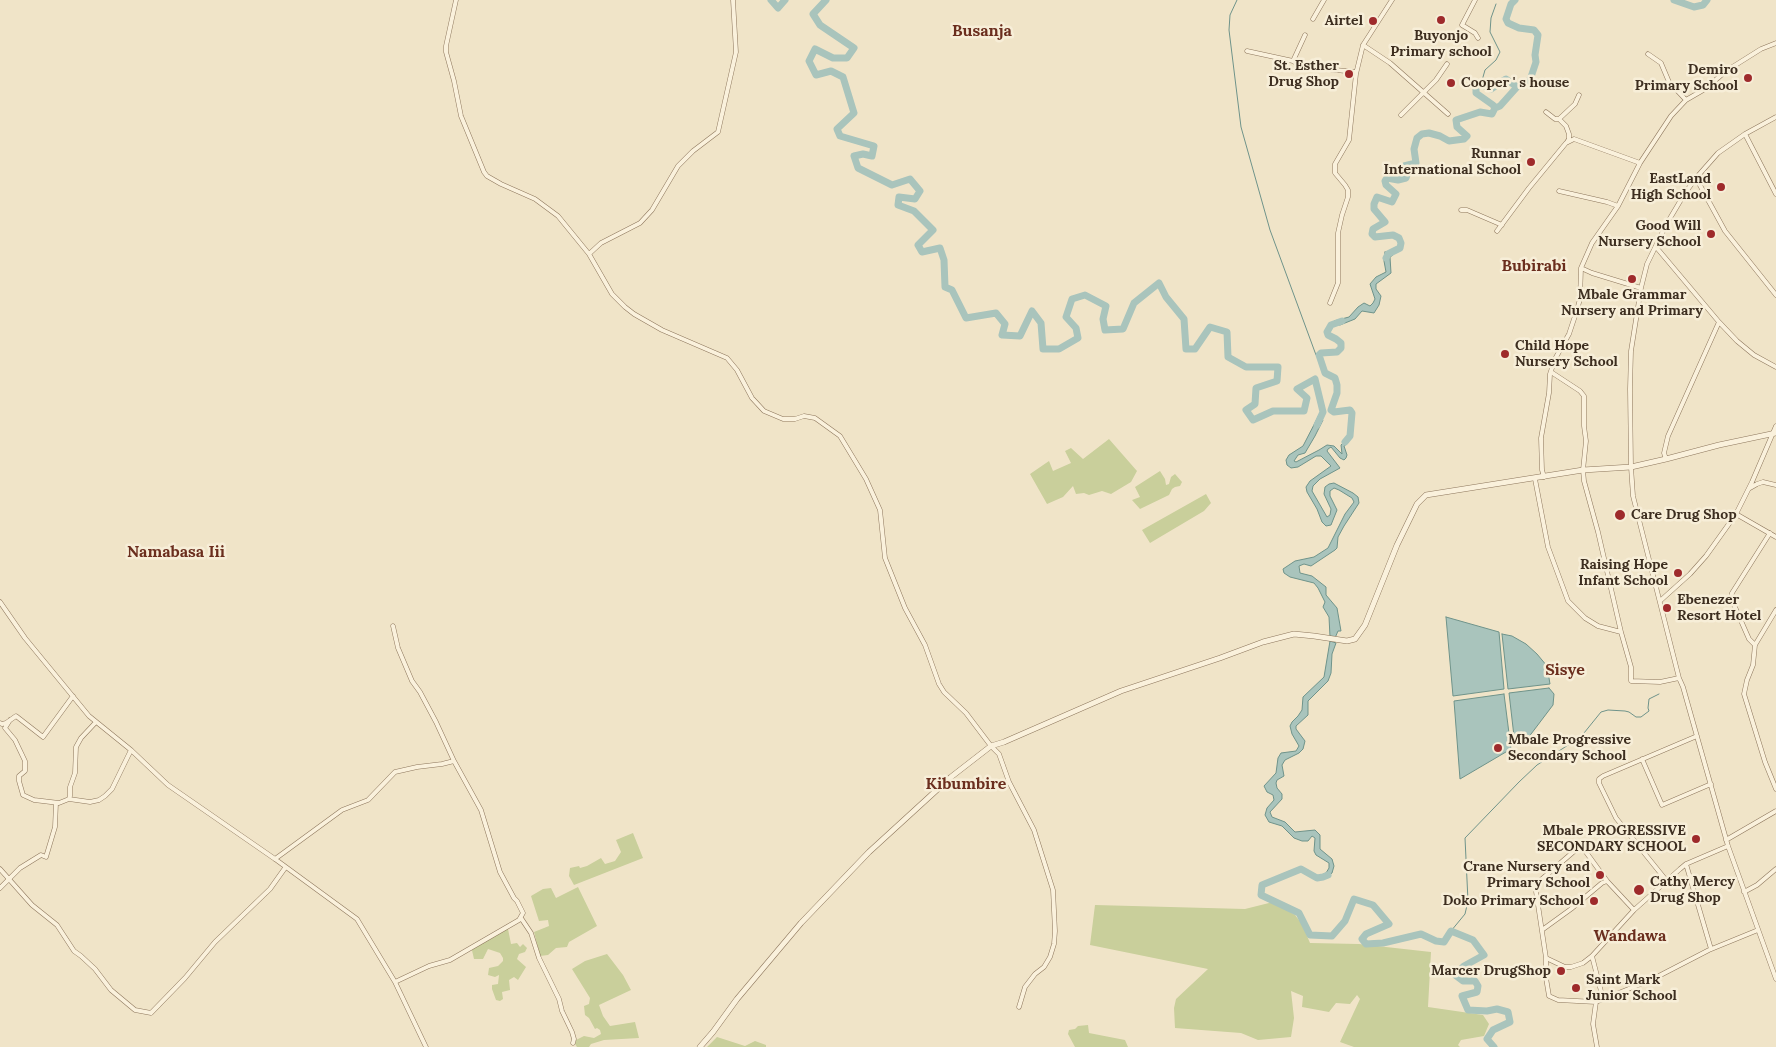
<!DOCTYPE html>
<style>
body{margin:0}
canvas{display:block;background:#f0e4c8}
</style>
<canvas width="1776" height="1047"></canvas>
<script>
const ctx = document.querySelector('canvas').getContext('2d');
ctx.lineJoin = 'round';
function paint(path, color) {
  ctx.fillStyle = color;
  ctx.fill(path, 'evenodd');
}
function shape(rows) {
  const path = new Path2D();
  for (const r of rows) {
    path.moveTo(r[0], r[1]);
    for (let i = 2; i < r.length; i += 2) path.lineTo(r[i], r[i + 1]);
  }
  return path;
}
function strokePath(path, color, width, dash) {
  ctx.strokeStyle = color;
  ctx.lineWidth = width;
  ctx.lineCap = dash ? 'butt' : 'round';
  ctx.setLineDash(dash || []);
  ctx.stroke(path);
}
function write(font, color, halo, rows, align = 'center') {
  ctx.font = font + ' Lora,serif';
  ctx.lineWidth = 5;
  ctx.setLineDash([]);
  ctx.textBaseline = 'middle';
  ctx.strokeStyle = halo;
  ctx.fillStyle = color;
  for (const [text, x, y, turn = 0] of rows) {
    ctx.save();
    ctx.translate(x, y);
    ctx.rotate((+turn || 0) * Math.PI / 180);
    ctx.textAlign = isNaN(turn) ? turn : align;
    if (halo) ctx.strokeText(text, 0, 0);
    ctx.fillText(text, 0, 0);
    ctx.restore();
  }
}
const green = shape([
 [1109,439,1137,471,1131,482,1111,494,1102,491,1089,495,1084,493,1076,494,1073,486,1063,497,1047,504,1030,474,1049,461,1053,471,1071,463,1065,451,1071,448,1083,459],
 [1160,471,1165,479,1166,485,1169,484,1171,477,1175,474,1182,482,1180,486,1175,487,1172,489,1169,495,1140,509,1132,500,1140,497,1135,487],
 [1206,494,1211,503,1204,511,1150,543,1142,530],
 [633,833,643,858,574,885,569,876,570,868,579,866,580,868,587,866,601,858,605,864,615,861,621,852,616,840],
 [578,887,597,926,569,942,567,947,556,948,548,955,540,956,534,932,549,926,548,920,539,921,531,896,543,889,551,888,556,898],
 [1273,902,1295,915,1302,924,1310,943,1359,944,1431,952,1428,1007,1483,1015,1489,1024,1484,1036,1461,1040,1458,1045,1460,1047,1354,1047,1340,1042,1360,999,1357,995,1350,1004,1336,1003,1329,1012,1302,1007,1303,996,1291,991,1294,1018,1291,1037,1258,1040,1241,1033,1175,1028,1174,1008,1176,999,1208,969,1090,945,1095,905,1245,909],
 [508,929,511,944,517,943,520,947,523,944,527,948,525,952,519,954,517,959,526,967,518,980,514,977,509,980,510,990,502,992,503,999,500,1001,496,1000,492,989,492,985,498,984,499,975,495,977,488,975,489,968,498,966,503,961,503,958,500,953,488,949,483,959,474,959,471,946,500,930],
 [607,954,623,975,631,990,599,1005,603,1016,610,1026,635,1022,639,1038,604,1040,591,1044,589,1047,577,1047,575,1044,576,1040,584,1036,594,1038,601,1034,600,1030,597,1028,595,1029,589,1018,585,1015,584,1006,589,1004,590,998,572,969,585,961],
 [1088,1025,1089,1033,1125,1040,1128,1047,1075,1047,1068,1034,1069,1030,1075,1029,1078,1026],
 [717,1037,745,1046,755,1041,766,1045,766,1047,707,1047]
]);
const water = shape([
 [1385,252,1389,252,1393,255,1390,257,1391,273,1376,284,1376,289,1381,296,1379,305,1374,313,1362,311,1355,319,1340,325,1335,324,1334,321,1349,317,1358,307,1364,303,1370,306,1373,303,1375,299,1370,284,1376,277,1386,272,1384,261,1385,252],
 [1318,417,1323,420,1315,436,1305,453,1298,455,1294,461,1296,462,1319,450,1327,445,1334,446,1342,454,1341,445,1350,436,1348,443,1344,446,1347,455,1346,458,1344,460,1340,458,1331,447,1328,449,1327,451,1340,468,1320,479,1313,486,1312,491,1327,517,1330,515,1331,509,1324,494,1325,487,1329,484,1334,483,1353,493,1358,497,1359,503,1344,526,1338,537,1337,548,1335,550,1311,566,1304,564,1299,566,1300,573,1312,576,1326,587,1326,595,1337,608,1341,631,1338,631,1335,638,1330,637,1329,617,1323,607,1325,602,1318,588,1314,583,1290,577,1284,573,1283,569,1295,561,1314,557,1328,548,1345,514,1354,502,1352,498,1339,490,1334,488,1330,491,1330,496,1337,510,1331,525,1326,526,1322,522,1317,509,1307,492,1306,487,1310,481,1331,466,1321,456,1316,456,1298,467,1291,468,1287,465,1286,460,1289,455,1303,446,1318,417],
 [1446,617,1499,632,1504,689,1453,696,1446,617],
 [1502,634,1512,636,1526,644,1537,654,1547,666,1550,684,1508,689,1502,634],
 [1330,641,1336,643,1332,654,1331,673,1328,681,1308,701,1308,715,1296,726,1296,729,1305,741,1303,749,1299,753,1285,760,1282,765,1284,776,1277,780,1276,783,1277,788,1282,794,1282,799,1270,812,1272,817,1285,822,1295,832,1315,830,1320,835,1320,849,1332,859,1334,866,1332,873,1327,877,1320,879,1320,876,1326,873,1329,868,1329,863,1316,855,1314,851,1315,838,1312,836,1308,841,1302,841,1294,838,1282,826,1269,822,1265,815,1267,808,1274,800,1273,795,1267,792,1264,786,1276,773,1278,758,1281,753,1296,751,1299,746,1292,734,1290,726,1292,722,1298,716,1302,710,1303,697,1324,677,1330,641],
 [1549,688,1554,694,1553,705,1525,742,1515,745,1509,693,1549,688],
 [1504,694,1511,749,1460,779,1454,701,1504,694]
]);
const stream = shape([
 [1237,0,1230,15,1229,30,1241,127,1270,230,1316,355,1319,355],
 [1481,84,1485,70,1496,60,1500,52,1490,32,1491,18,1496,4],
 [1451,931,1465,914,1468,901,1465,838,1519,782,1537,765,1576,740,1584,733,1601,712,1608,710,1625,711,1629,712,1636,717,1641,717,1649,711,1648,708,1649,699,1659,694]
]);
const river = shape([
 [771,0,778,8,785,0],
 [826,0,813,14,820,25,854,48,847,58,833,58,815,49,809,61,816,75,831,71,843,77,854,113,837,129,840,136,874,146,872,156,863,154,854,156,858,168,892,185,910,179,920,191,915,199,899,197,898,205,914,211,933,230,918,245,922,252,940,248,944,260,945,287,952,290,966,318,996,313,1005,324,1002,335,1020,336,1032,311,1041,323,1043,349,1059,349,1078,338,1076,328,1066,317,1072,299,1085,295,1106,306,1103,319,1105,330,1123,329,1134,303,1159,283,1166,297,1184,319,1186,349,1195,349,1210,327,1227,332,1228,357,1246,367,1278,367,1277,381,1256,388,1255,404,1246,410,1253,420,1273,411,1304,411,1307,398,1297,389,1315,379,1323,412,1317,425],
 [1674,0,1694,7,1703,5,1707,0],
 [1495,108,1500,106,1517,87],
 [1386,258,1388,254,1400,248,1401,243,1399,238,1393,235,1375,237,1372,234,1373,229,1385,222,1374,209,1374,204,1377,197,1392,202,1396,194,1386,185,1385,181,1387,178,1398,180,1406,178,1407,175,1404,166,1416,163,1414,149,1417,138,1422,134,1429,133,1440,136,1449,141,1464,139,1467,136,1457,127,1456,120,1480,112,1492,114,1495,108,1493,105,1476,93,1476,86,1481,84,1491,89,1506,79,1517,87,1530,80,1536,62,1535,55,1538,35,1534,30,1519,28,1508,23,1506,19,1511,4,1515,0],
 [1342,321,1331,325,1327,332,1328,335,1336,339,1341,343,1341,348,1337,352,1321,353,1319,355,1325,373,1335,378,1337,385,1337,393,1331,410,1334,412,1350,410,1352,413,1350,436,1345,442],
 [1328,875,1323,877,1317,878,1301,869,1262,885,1261,895,1299,913,1310,935,1332,936,1345,921,1354,899,1373,905,1389,924,1366,934,1362,939,1366,944,1383,943,1421,934,1436,941,1444,942,1451,931,1473,940,1484,955,1464,966,1455,975,1463,981,1475,981,1478,986,1477,992,1462,996,1468,1010,1487,1011,1497,1009,1508,1012,1510,1022,1493,1030,1487,1039,1494,1047]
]);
const minor = shape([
 [456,0,446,46,446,52,454,81,461,116,484,172,487,176,501,184,535,199,558,216,589,254,612,294,625,307,634,314,662,330,727,358,737,370,752,398,764,411,783,419,795,419,804,416,815,418,840,436,866,479,880,510,885,558,905,608,925,645,939,684,944,692,966,713,991,746,999,754,1009,782,1034,830,1053,890,1055,931,1054,944,1050,957,1044,967,1035,974,1025,987,1019,1007],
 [1475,0,1462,25,1475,33,1478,38],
 [1313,19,1324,0],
 [1363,45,1390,63,1448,114],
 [1247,51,1293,61,1305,35],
 [1648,54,1661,63,1669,82,1686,100],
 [1293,61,1299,65,1315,68,1356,72],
 [1546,112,1555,119,1559,119,1566,126,1569,134,1569,139,1567,142],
 [1401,115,1436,80,1447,64],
 [1776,117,1745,134,1718,153,1696,178,1685,193,1666,225,1647,264,1641,288,1631,351,1630,389,1631,467,1633,496,1679,678,1683,687,1728,846,1776,979],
 [1559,119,1575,104,1579,95],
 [1745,134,1776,194],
 [1696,178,1725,231,1776,295],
 [1559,191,1607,202,1618,206],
 [1461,210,1467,210,1502,225],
 [1497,231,1529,188,1566,143,1574,139,1640,163],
 [1656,247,1719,322,1737,341,1754,355,1776,367],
 [589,254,601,243,640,223,652,210,678,166,693,151,718,132,736,52,733,0],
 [1641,288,1592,273,1581,268,1592,243,1618,206,1640,163,1671,116,1686,100,1705,89,1726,71,1761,49,1776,43],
 [1330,303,1338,283,1338,233,1342,215,1348,197,1348,190,1345,185,1335,173,1335,164,1349,140,1356,74,1363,45,1392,0],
 [1551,372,1580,391,1584,396,1584,426,1586,441,1583,470,1584,481,1598,532,1621,632],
 [1776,426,1752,482,1736,514,1776,537],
 [1666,459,1664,453,1668,436,1719,322],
 [1544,477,1542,470,1541,438,1549,393,1550,374,1555,359,1569,334,1577,310,1580,299,1581,268],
 [1535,479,1548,547,1568,601,1585,618,1598,626,1621,632,1631,667,1631,681,1660,682,1679,678],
 [1750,488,1757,484,1763,482,1776,485],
 [1660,601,1690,574,1706,556,1736,514],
 [0,602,25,638,89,716,131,750,168,785,275,859,357,919,395,982,426,1047],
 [1776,610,1755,645,1753,665,1747,680,1744,694,1765,762,1776,789],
 [393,626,398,648,412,681,420,692,436,722,454,761],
 [1755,645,1749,639,1731,598,1732,593,1770,533],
 [10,720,5,728,15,740,25,761,25,771,19,776,19,781,23,795,34,800,59,803,69,799,70,796,70,787,75,773,76,747,81,738,96,722],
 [0,723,2,724,6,723,16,716,43,737,73,696],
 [1642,759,1662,805,1711,784],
 [69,799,90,802,99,800,105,796,112,789,131,750],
 [1726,840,1776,811],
 [275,859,342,810,368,800,395,772,417,767,442,764,454,761,481,810,500,872,514,898,517,901,523,913,519,920,450,960,429,966,395,982],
 [1686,864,1711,949],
 [0,869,32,905,57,925,74,951,81,956,95,969,111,990,135,1010,151,1013,185,978,215,942,270,889,285,868],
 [1666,880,1616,818,1599,783,1599,779,1603,776,1697,736],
 [1607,881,1583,848,1579,847,1535,885,1546,958,1565,967,1571,967,1583,963,1592,956,1634,910,1680,869,1686,864,1728,846],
 [0,888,20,868,41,855,46,857,55,827,56,803],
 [1744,892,1757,885,1776,869],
 [521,918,531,933,539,958,559,999,562,1011,572,1032,574,1039,573,1043],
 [1542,930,1571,909,1602,883,1607,881,1634,910],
 [1592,956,1603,999],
 [1546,958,1546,978,1549,996,1558,1000,1596,1002,1651,980,1709,950,1758,930],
 [1596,1002,1593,1024,1597,1047]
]);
const tertiary = shape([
 [700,1047,713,1032,737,999,801,923,869,852,951,777,991,746,1004,742,1121,691,1220,658,1263,642,1294,634,1314,636,1347,641,1355,639,1365,625,1397,545,1417,504,1426,495,1583,470,1631,467,1666,459,1719,445,1776,433]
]);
const markers = [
 [1441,20,5,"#9e2a2b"],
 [1373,21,5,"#9e2a2b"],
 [1349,74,5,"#9e2a2b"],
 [1748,78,5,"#9e2a2b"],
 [1451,83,5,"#9e2a2b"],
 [1531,162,5,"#9e2a2b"],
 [1721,187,5,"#9e2a2b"],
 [1711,234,5,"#9e2a2b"],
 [1632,279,5,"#9e2a2b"],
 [1505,354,5,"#9e2a2b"],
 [1620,515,6,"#9e2a2b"],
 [1678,573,5,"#9e2a2b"],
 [1667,608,5,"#9e2a2b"],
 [1498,748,5,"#9e2a2b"],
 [1696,839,5,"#9e2a2b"],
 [1600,875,5,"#9e2a2b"],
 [1639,890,6,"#9e2a2b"],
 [1594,901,5,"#9e2a2b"],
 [1561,971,5,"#9e2a2b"],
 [1576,988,5,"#9e2a2b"]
];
const poiNames = [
 ["Airtel",1363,21],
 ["Buyonjo",1441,36,"center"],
 ["Primary school",1441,52,"center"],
 ["St. Esther",1339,66],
 ["Drug Shop",1339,82],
 ["Demiro",1738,70],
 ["Primary School",1738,86],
 ["Cooper ' s house",1461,83,"left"],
 ["Runnar",1521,154],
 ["International School",1521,170],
 ["EastLand",1711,179],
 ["High School",1711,195],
 ["Good Will",1701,226],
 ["Nursery School",1701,242],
 ["Mbale Grammar",1632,295,"center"],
 ["Nursery and Primary",1632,311,"center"],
 ["Child Hope",1515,346,"left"],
 ["Nursery School",1515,362,"left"],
 ["Care Drug Shop",1631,515,"left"],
 ["Raising Hope",1668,565],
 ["Infant School",1668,581],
 ["Ebenezer",1677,600,"left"],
 ["Resort Hotel",1677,616,"left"],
 ["Mbale Progressive",1508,740,"left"],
 ["Secondary School",1508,756,"left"],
 ["Mbale PROGRESSIVE",1686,831],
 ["SECONDARY SCHOOL",1686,847],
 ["Crane Nursery and",1590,867],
 ["Primary School",1590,883],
 ["Cathy Mercy",1650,882,"left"],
 ["Drug Shop",1650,898,"left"],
 ["Doko Primary School",1584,901],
 ["Marcer DrugShop",1551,971],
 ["Saint Mark",1586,980,"left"],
 ["Junior School",1586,996,"left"]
];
const quarterNames = [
 ["Busanja",982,31],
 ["Bubirabi",1534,266],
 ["Namabasa Iii",176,552],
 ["Sisye",1565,670],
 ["Kibumbire",966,784],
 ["Wandawa",1630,936]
];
paint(green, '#c9cf9b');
paint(water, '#a9c4bc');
strokePath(water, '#6f938a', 1);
strokePath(stream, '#6f938a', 1);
strokePath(river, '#a9c4bc', 7);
strokePath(minor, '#8d765c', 5);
strokePath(tertiary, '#8d765c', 6);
strokePath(minor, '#faf1dc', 4);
strokePath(tertiary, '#faf1dc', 5);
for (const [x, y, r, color] of markers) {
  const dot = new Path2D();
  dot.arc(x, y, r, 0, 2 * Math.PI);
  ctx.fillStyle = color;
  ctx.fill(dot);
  strokePath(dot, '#f7eed8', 2);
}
write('bold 14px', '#3d2e20', '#f7eed8', poiNames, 'right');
write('bold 16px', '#6b2e1e', '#f7eed8', quarterNames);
</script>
